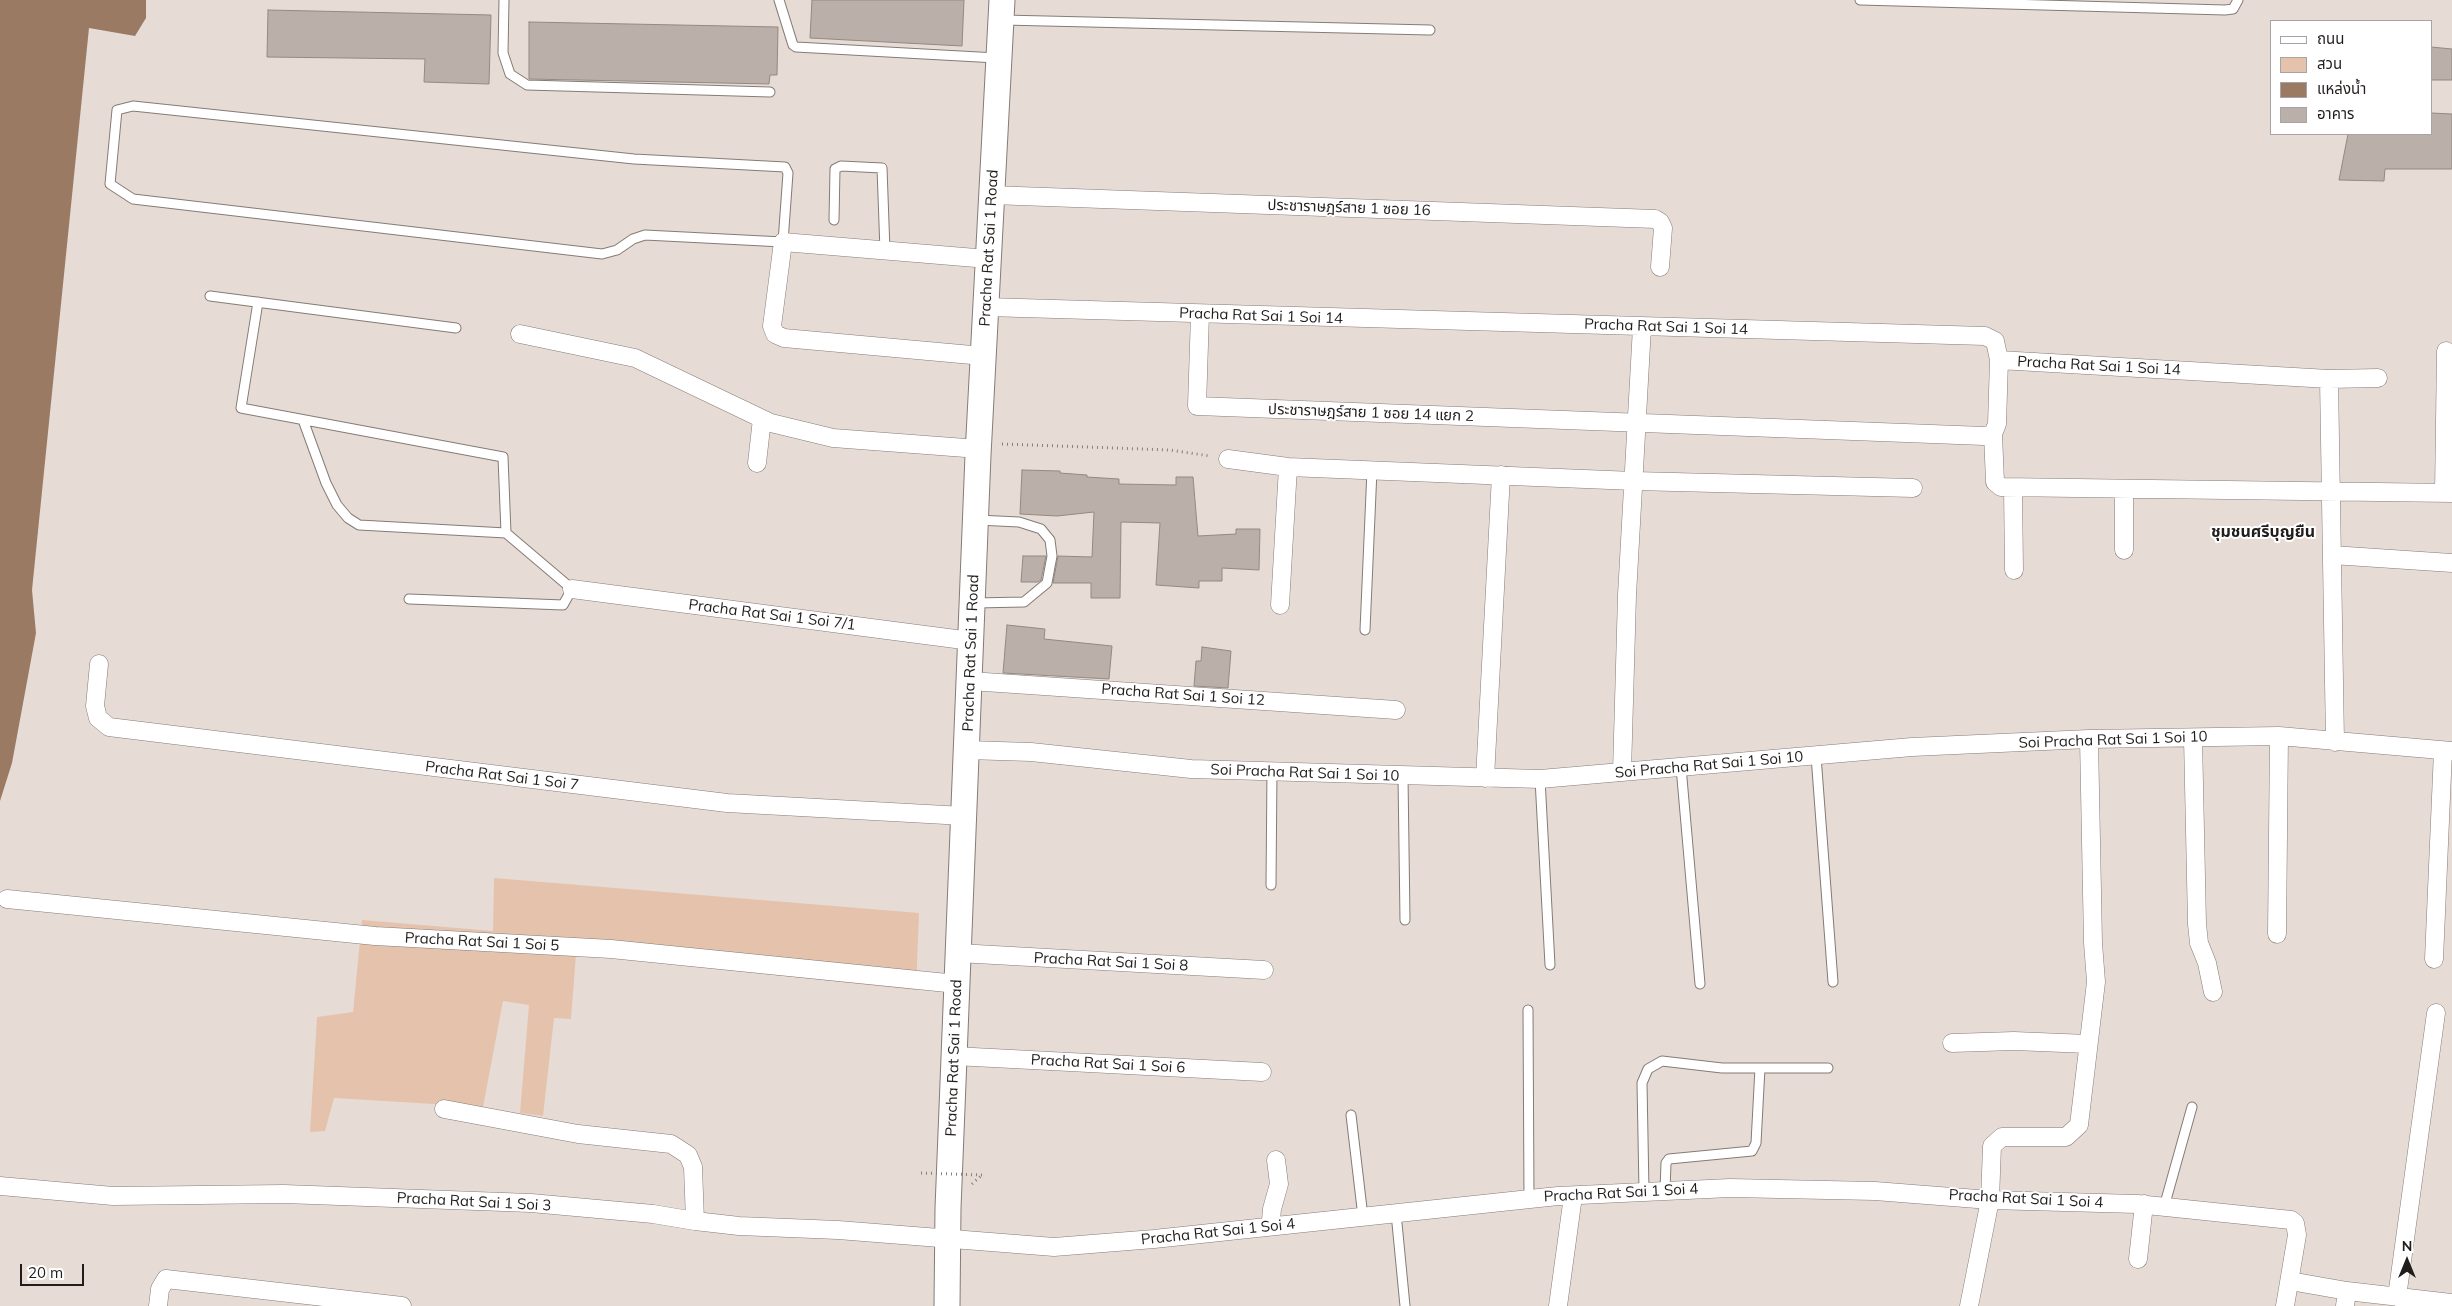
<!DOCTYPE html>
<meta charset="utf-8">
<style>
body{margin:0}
#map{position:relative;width:2452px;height:1306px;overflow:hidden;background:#e7dcd5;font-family:Mulish,"Noto Sans Thai",sans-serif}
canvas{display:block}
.legend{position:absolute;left:2270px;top:20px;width:162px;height:115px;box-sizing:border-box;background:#fff;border:1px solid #a6a5a4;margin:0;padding:6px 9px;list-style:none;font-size:15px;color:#211d1b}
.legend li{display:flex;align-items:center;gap:10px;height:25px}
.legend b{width:25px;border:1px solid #a6a5a4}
.north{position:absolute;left:2382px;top:1236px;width:50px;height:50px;-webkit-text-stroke:4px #fff;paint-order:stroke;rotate:0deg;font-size:14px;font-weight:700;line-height:20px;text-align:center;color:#211d1b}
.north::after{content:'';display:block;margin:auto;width:18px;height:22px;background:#211d1b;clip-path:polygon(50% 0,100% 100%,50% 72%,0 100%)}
.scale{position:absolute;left:20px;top:1264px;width:64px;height:22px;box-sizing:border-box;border:2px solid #211d1b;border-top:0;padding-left:6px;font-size:15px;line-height:18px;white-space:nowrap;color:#211d1b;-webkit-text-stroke:4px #fff;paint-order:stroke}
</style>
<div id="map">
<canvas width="2452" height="1306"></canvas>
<ul class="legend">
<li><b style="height:6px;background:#fff"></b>ถนน</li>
<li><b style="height:14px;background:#e5c2ac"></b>สวน</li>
<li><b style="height:14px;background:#9b7a64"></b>แหล่งน้ำ</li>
<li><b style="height:14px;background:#baafa9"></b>อาคาร</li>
</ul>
<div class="north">N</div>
<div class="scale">20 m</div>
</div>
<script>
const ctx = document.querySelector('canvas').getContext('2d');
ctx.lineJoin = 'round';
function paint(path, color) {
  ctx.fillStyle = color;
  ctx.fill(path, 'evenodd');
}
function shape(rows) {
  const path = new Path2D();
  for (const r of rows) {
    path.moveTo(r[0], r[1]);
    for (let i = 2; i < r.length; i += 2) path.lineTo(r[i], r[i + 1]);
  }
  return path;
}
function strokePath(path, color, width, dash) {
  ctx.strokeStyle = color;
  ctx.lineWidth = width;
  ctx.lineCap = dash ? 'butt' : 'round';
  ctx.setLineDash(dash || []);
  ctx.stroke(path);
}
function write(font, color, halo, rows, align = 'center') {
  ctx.font = font + ' Mulish,"Noto Sans Thai",sans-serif';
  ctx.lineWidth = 4;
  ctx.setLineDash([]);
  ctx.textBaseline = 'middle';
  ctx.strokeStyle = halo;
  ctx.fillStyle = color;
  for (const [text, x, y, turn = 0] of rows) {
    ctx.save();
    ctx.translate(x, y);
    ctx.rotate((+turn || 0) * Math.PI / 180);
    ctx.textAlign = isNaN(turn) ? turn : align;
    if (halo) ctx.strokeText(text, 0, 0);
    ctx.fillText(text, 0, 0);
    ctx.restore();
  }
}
const green = shape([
 [494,878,919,913,916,990,576,954,571,1019,554,1018,543,1116,520,1113,529,1005,503,1001,483,1107,334,1098,325,1131,310,1132,317,1017,353,1012,362,920,493,931]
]);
const water = shape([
 [0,0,146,0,146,18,135,36,89,28,32,590,36,633,12,763,0,801]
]);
const building = shape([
 [812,0,964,0,962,46,810,38,812,0],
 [268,10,491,15,489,84,424,82,425,59,267,57,268,10],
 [529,22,778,27,777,75,770,75,769,84,529,79,529,22],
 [2431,47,2452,49,2452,80,2431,80,2431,47],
 [2431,113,2452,114,2452,169,2385,169,2384,181,2339,180,2348,134,2431,134,2431,113],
 [1022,470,1060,471,1060,473,1087,475,1087,477,1119,479,1119,484,1176,485,1176,477,1193,477,1198,536,1236,534,1236,529,1260,529,1259,570,1222,568,1222,581,1199,581,1199,588,1156,585,1160,523,1121,522,1120,598,1091,598,1091,583,1053,583,1058,556,1092,557,1094,512,1057,516,1020,514,1022,470],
 [1023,556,1046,556,1041,580,1038,582,1021,582,1023,556],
 [1007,625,1045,629,1044,639,1112,646,1109,679,1003,673,1007,625],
 [1202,647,1231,651,1228,688,1194,686,1196,661,1201,661,1202,647]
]);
const path = shape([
 [1002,444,1170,450,1210,456],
 [972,1184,982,1175]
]);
const lane = shape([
 [504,0,503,53,510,74,527,85,770,92],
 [779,0,793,45,796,47,997,58],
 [1860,0,2225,10,2233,9,2238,0],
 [1003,20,1430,30],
 [133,106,634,159,785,167,788,173,783,242,645,235,633,239,617,250,602,254,133,199,110,184,117,110,133,106],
 [834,220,835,169,841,166,882,168,885,251],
 [210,296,456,328],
 [258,302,241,408,503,457,506,533,572,589,563,605,409,599],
 [303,420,326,483,337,505,348,518,359,525,506,533],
 [975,603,1024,602,1047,583,1052,556,1050,540,1041,529,1019,522,977,520],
 [1365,630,1372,470],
 [1816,756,1833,982],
 [1681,767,1700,984],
 [1403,776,1405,920],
 [1540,779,1550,965],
 [1271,885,1272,770],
 [1528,1010,1529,1199],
 [1351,1115,1363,1217],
 [1665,1190,1666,1163,1669,1159,1752,1151,1756,1143,1760,1068],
 [1644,1191,1642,1083,1648,1069,1662,1061,1722,1068,1828,1068],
 [2164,1207,2192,1107],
 [1396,1213,1405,1306]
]);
const street = shape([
 [991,195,1655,219,1660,222,1663,228,1660,267],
 [986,307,1985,336,1995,341,1999,360,2329,379,2378,378],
 [1200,314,1197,406,1984,436,1993,434,1997,424,1999,360],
 [520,334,635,358,771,423,833,438,979,449],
 [983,356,784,338,775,334,772,326,783,242,988,259],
 [2329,379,2335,742],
 [1993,434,1995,482,2001,487,2452,493],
 [1228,459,1288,467,1634,481,1913,488],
 [757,463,762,419],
 [2013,488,2014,570],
 [2124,489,2124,550],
 [2444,493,2446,351],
 [2332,555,2452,563],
 [572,589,971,641],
 [1280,605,1288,467],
 [99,664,95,706,98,718,109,727,727,803,964,816],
 [970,681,1396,710],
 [2193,738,2197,924,2199,943,2207,963,2213,992],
 [967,750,1031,752,1191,769,1540,779,1912,747,2089,739,2279,736,2452,751],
 [1622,772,1627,595,1642,327],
 [1485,778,1501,475],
 [7,899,375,936,611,949,957,984],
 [2277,934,2279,736],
 [958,953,1264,970],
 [2434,959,2443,751],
 [1952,1043,2014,1041,2088,1044],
 [954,1056,1262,1072],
 [444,1109,578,1134,671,1144,688,1155,693,1167,695,1221],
 [0,1186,113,1196,284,1194,531,1203,653,1214,695,1221,739,1226,838,1230,1054,1247,1154,1239,1558,1196,1730,1188,1875,1191,1990,1200,2137,1204,2291,1220,2295,1223,2297,1235,2285,1306],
 [1274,1226,1271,1220,1272,1209,1279,1184,1276,1160],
 [2138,1259,2144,1204],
 [2290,1281,2347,1291,2452,1303],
 [2397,1297,2436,1013],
 [158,1306,160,1289,166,1279,402,1306],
 [1558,1306,1573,1196],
 [1969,1306,1990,1200,1992,1146,2002,1137,2066,1137,2079,1125,2096,982,2093,943,2089,739],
 [2345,1306,2347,1291]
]);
const secondary = shape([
 [947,1306,948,1208,978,455,1002,0]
]);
const pathBridge = shape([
 [921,1173,982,1175]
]);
const streetNames = [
 ["ประชาราษฎร์สาย 1 ซอย 16",1349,208,2],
 ["Pracha Rat Sai 1 Road",989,248,-87],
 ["Pracha Rat Sai 1 Soi 14",1261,316,2],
 ["Pracha Rat Sai 1 Soi 14",1666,327,2],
 ["Pracha Rat Sai 1 Soi 14",2099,366,3],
 ["ประชาราษฎร์สาย 1 ซอย 14 แยก 2",1371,413,2],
 ["Pracha Rat Sai 1 Soi 7/1",772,615,7],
 ["Pracha Rat Sai 1 Road",971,653,-88],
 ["Pracha Rat Sai 1 Soi 12",1183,695,4],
 ["Soi Pracha Rat Sai 1 Soi 10",2113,740,-2],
 ["Soi Pracha Rat Sai 1 Soi 10",1709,765,-5],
 ["Soi Pracha Rat Sai 1 Soi 10",1305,773,2],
 ["Pracha Rat Sai 1 Soi 7",502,776,7],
 ["Pracha Rat Sai 1 Soi 5",482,942,3],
 ["Pracha Rat Sai 1 Soi 8",1111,962,3],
 ["Pracha Rat Sai 1 Road",954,1058,-88],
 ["Pracha Rat Sai 1 Soi 6",1108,1064,3],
 ["Pracha Rat Sai 1 Soi 4",1621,1193,-3],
 ["Pracha Rat Sai 1 Soi 4",2026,1199,3],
 ["Pracha Rat Sai 1 Soi 3",474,1202,3],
 ["Pracha Rat Sai 1 Soi 4",1218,1232,-6]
];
const neighbourhoodNames = [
 ["ชุมชนศรีบุญยืน",2263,532]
];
paint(green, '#e5c2ac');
paint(water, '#9b7a64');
paint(building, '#baafa9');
strokePath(building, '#938983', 1);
strokePath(lane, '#857b75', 11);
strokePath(street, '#857b75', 19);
strokePath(secondary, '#857b75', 27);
strokePath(path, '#857e79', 3, [1, 4]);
strokePath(lane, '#fff', 9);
strokePath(street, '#fff', 18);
strokePath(secondary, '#fff', 25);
strokePath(pathBridge, '#857e79', 3, [1, 4]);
write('15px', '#211d1b', '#fff', streetNames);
write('bold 16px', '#211d1b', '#fff', neighbourhoodNames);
</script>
